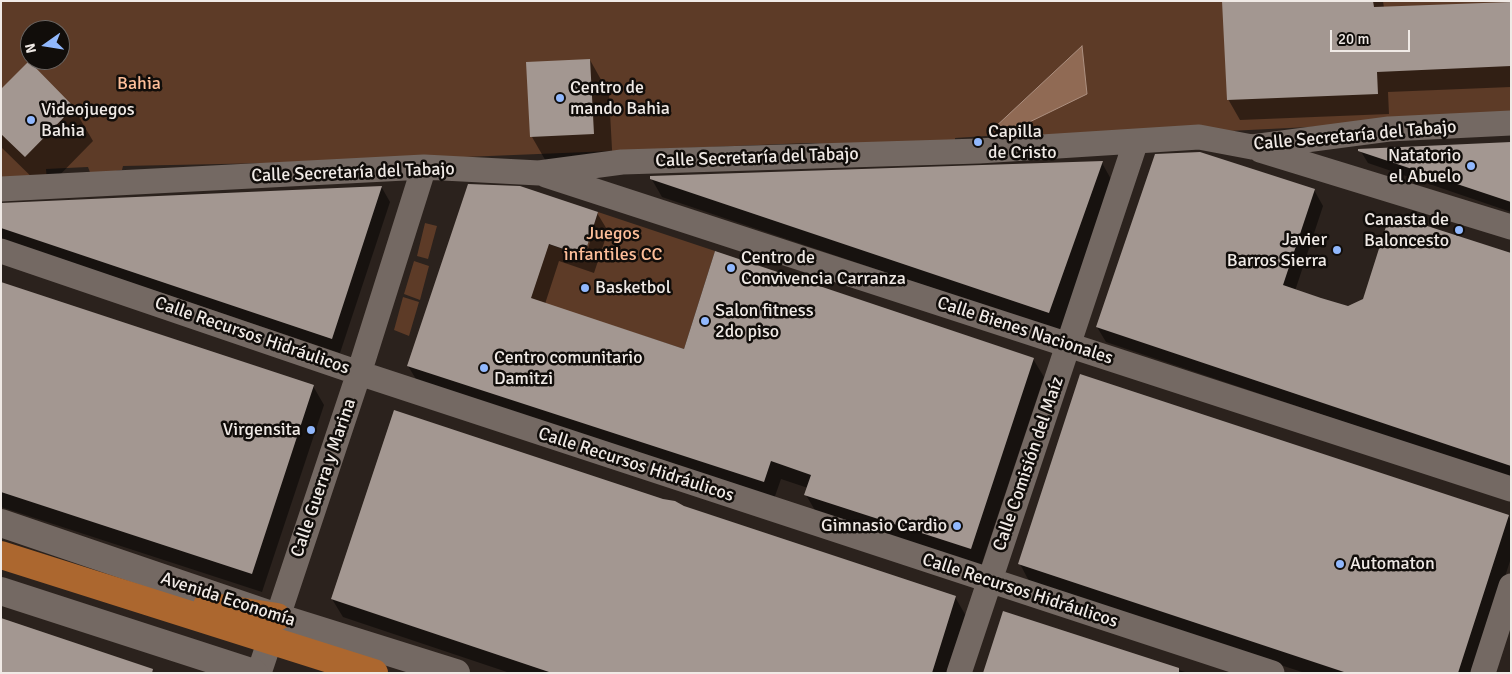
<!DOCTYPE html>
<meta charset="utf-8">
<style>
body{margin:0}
#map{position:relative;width:1512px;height:674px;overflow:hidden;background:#2b221d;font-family:Signika,sans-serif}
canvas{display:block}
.frame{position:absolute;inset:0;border:2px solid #f0eae6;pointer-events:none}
.north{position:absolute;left:20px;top:20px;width:50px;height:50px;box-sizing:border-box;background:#110d0a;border:1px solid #6a6562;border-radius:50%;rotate:257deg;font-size:14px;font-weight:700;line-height:20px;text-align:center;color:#f0eae6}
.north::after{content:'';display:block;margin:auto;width:18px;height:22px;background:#91b8fd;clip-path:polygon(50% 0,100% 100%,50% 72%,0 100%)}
.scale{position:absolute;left:1330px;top:30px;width:80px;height:22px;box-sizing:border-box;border:2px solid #f0eae6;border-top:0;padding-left:6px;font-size:15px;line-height:18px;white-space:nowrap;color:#f0eae6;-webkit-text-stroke:4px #110d0a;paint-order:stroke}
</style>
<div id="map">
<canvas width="1512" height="674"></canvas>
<div class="frame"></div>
<div class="north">N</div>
<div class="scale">20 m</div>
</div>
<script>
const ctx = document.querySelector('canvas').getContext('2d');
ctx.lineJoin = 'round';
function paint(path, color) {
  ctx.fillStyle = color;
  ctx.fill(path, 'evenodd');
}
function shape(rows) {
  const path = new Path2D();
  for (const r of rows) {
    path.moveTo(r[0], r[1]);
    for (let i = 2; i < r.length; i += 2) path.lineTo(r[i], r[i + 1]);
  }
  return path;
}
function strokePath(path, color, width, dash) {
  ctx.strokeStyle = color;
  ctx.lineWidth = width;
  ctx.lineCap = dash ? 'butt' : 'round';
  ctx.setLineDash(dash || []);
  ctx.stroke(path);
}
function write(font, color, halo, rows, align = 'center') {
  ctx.font = font + ' Signika,sans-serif';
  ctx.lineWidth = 5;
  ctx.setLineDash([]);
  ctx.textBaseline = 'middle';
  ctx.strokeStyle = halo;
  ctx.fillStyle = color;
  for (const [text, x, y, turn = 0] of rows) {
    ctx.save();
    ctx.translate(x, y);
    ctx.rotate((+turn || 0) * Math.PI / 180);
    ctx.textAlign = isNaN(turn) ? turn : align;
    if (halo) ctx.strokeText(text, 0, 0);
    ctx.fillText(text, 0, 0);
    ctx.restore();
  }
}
const green = shape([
 [1,1,1511,1,1511,117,1007,142,1001,135,955,138,955,150,808,143,367,161,123,166,122,170,91,175,88,167,46,169,47,181,1,186],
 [30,30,60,30,60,60,30,60],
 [598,212,715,251,684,349,530,299,548,244,584,256],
 [425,223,437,226,428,259,417,256],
 [414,261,429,266,420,300,404,294],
 [403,297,419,302,409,336,394,330]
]);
const water = shape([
 [1082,46,1087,94,1013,130,992,130,1082,46]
]);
const shadow = shape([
 [1223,1,1383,1,1384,8,1511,3,1511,87,1388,92,1389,114,1240,120,1228,99],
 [590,60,609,94,613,167,551,170,532,137],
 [1,90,73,107,93,141,45,190,1,147],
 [1511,143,1511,212,1368,163,1360,150],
 [1102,163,1112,181,1060,331,662,197,651,178],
 [469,185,597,213,608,231,594,273,559,261,545,304,685,350,1033,359,1044,377,981,566,816,512,806,495,808,488,781,479,774,499,419,384,408,366],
 [593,225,595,225,584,262,581,262],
 [382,188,390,202,340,353,1,239,1,205],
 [1314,190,1323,206,1295,291,1348,308,1511,254,1511,478,1106,342,1097,327],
 [1,283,313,386,324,405,262,592,1,507],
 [684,507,955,597,966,616,948,673,510,673,343,617,332,599],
 [1508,516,1511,520,1511,558,1474,673,1305,673,1030,583,1020,564],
 [1003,613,1188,673,984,673]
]);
const building = shape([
 [1222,1,1373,1,1374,7,1511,2,1511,66,1377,72,1378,94,1227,100],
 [590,59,594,134,530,137,526,62],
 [29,61,74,107,25,157,1,134,1,89],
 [1511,142,1511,202,1358,151,1358,149],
 [1200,152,1315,189,1283,285,1321,298,1348,306,1363,299,1390,214,1511,253,1511,466,1096,327,1155,154],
 [1103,161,1049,313,650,179,650,176],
 [468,184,520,186,598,212,584,256,549,244,531,298,684,349,715,251,1034,358,971,549,804,495,811,475,771,461,764,482,407,366],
 [382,186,332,339,1,228,1,203],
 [1,282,314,385,252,574,1,492],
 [1080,374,1509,515,1458,673,1347,673,1018,564],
 [394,410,663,499,675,501,684,506,956,596,932,673,552,673,331,599],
 [1003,611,1179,668,1179,673,983,673],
 [1,618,153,669,152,673,1,673]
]);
const minor = shape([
 [1260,150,1511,227],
 [546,175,1511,489],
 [1,189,424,167,539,173,622,162,979,151,1199,137,1252,147,1389,129,1511,123],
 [1,251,359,373,1272,673],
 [259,673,359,373,424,167],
 [959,673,1136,141],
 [1483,673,1511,586]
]);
const secondary = shape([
 [1,523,277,617,456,673],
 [1,591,254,673]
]);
const primary = shape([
 [1,555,374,673],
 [207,606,277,617]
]);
const markers = [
 [560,98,5,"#91b8fd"],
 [31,120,5,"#91b8fd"],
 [978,142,5,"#91b8fd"],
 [1471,166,5,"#91b8fd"],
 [1459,230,5,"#91b8fd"],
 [1337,250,5,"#91b8fd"],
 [731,268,5,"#91b8fd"],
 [585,288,5,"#91b8fd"],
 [705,321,5,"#91b8fd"],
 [484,368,5,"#91b8fd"],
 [311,430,5,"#91b8fd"],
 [957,526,5,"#91b8fd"],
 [1340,564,5,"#91b8fd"]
];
const parkNames = [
 ["Bahia",139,84],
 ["Juegos",613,234],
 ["infantiles CC",613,255]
];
const poiNames = [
 ["Centro de",570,88],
 ["mando Bahia",570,109],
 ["Videojuegos",41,110],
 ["Bahia",41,131],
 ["Capilla",988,132],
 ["de Cristo",988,153],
 ["Natatorio",1461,156,"right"],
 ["el Abuelo",1461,177,"right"],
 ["Canasta de",1449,220,"right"],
 ["Baloncesto",1449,241,"right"],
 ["Javier",1327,240,"right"],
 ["Barros Sierra",1327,261,"right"],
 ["Centro de",741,258],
 ["Convivencia Carranza",741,279],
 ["Basketbol",595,288],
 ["Salon fitness",715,311],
 ["2do piso",715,332],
 ["Centro comunitario",494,358],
 ["Damitzi",494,379],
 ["Virgensita",301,430,"right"],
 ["Gimnasio Cardio",947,526,"right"],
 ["Automaton",1350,564]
];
const streetNames = [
 ["Calle Secretaría del Tabajo",1355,136,-5],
 ["Calle Secretaría del Tabajo",757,158,-2],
 ["Calle Secretaría del Tabajo",353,173,-2],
 ["Calle Bienes Nacionales",1025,331,18],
 ["Calle Recursos Hidráulicos",252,336,19],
 ["Calle Comisión del Maíz",1029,464,-71],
 ["Calle Recursos Hidráulicos",636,465,18],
 ["Calle Guerra y Marina",324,478,-71],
 ["Calle Recursos Hidráulicos",1020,591,18],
 ["Avenida Economía",228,600,18]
];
paint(green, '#5d3b27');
paint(water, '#906a54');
strokePath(water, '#ad9080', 1);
paint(shadow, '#0007');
paint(building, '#a39791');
strokePath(minor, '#746963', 25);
strokePath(secondary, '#746963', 28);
strokePath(primary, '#ac672f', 28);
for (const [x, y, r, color] of markers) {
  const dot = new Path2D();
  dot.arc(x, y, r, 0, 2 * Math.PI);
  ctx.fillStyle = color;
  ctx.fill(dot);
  strokePath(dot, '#110d0a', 2);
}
write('18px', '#fdbe99', '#110d0a', parkNames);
write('18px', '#f0eae6', '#110d0a', poiNames, 'left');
write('18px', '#f0eae6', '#110d0a', streetNames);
</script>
